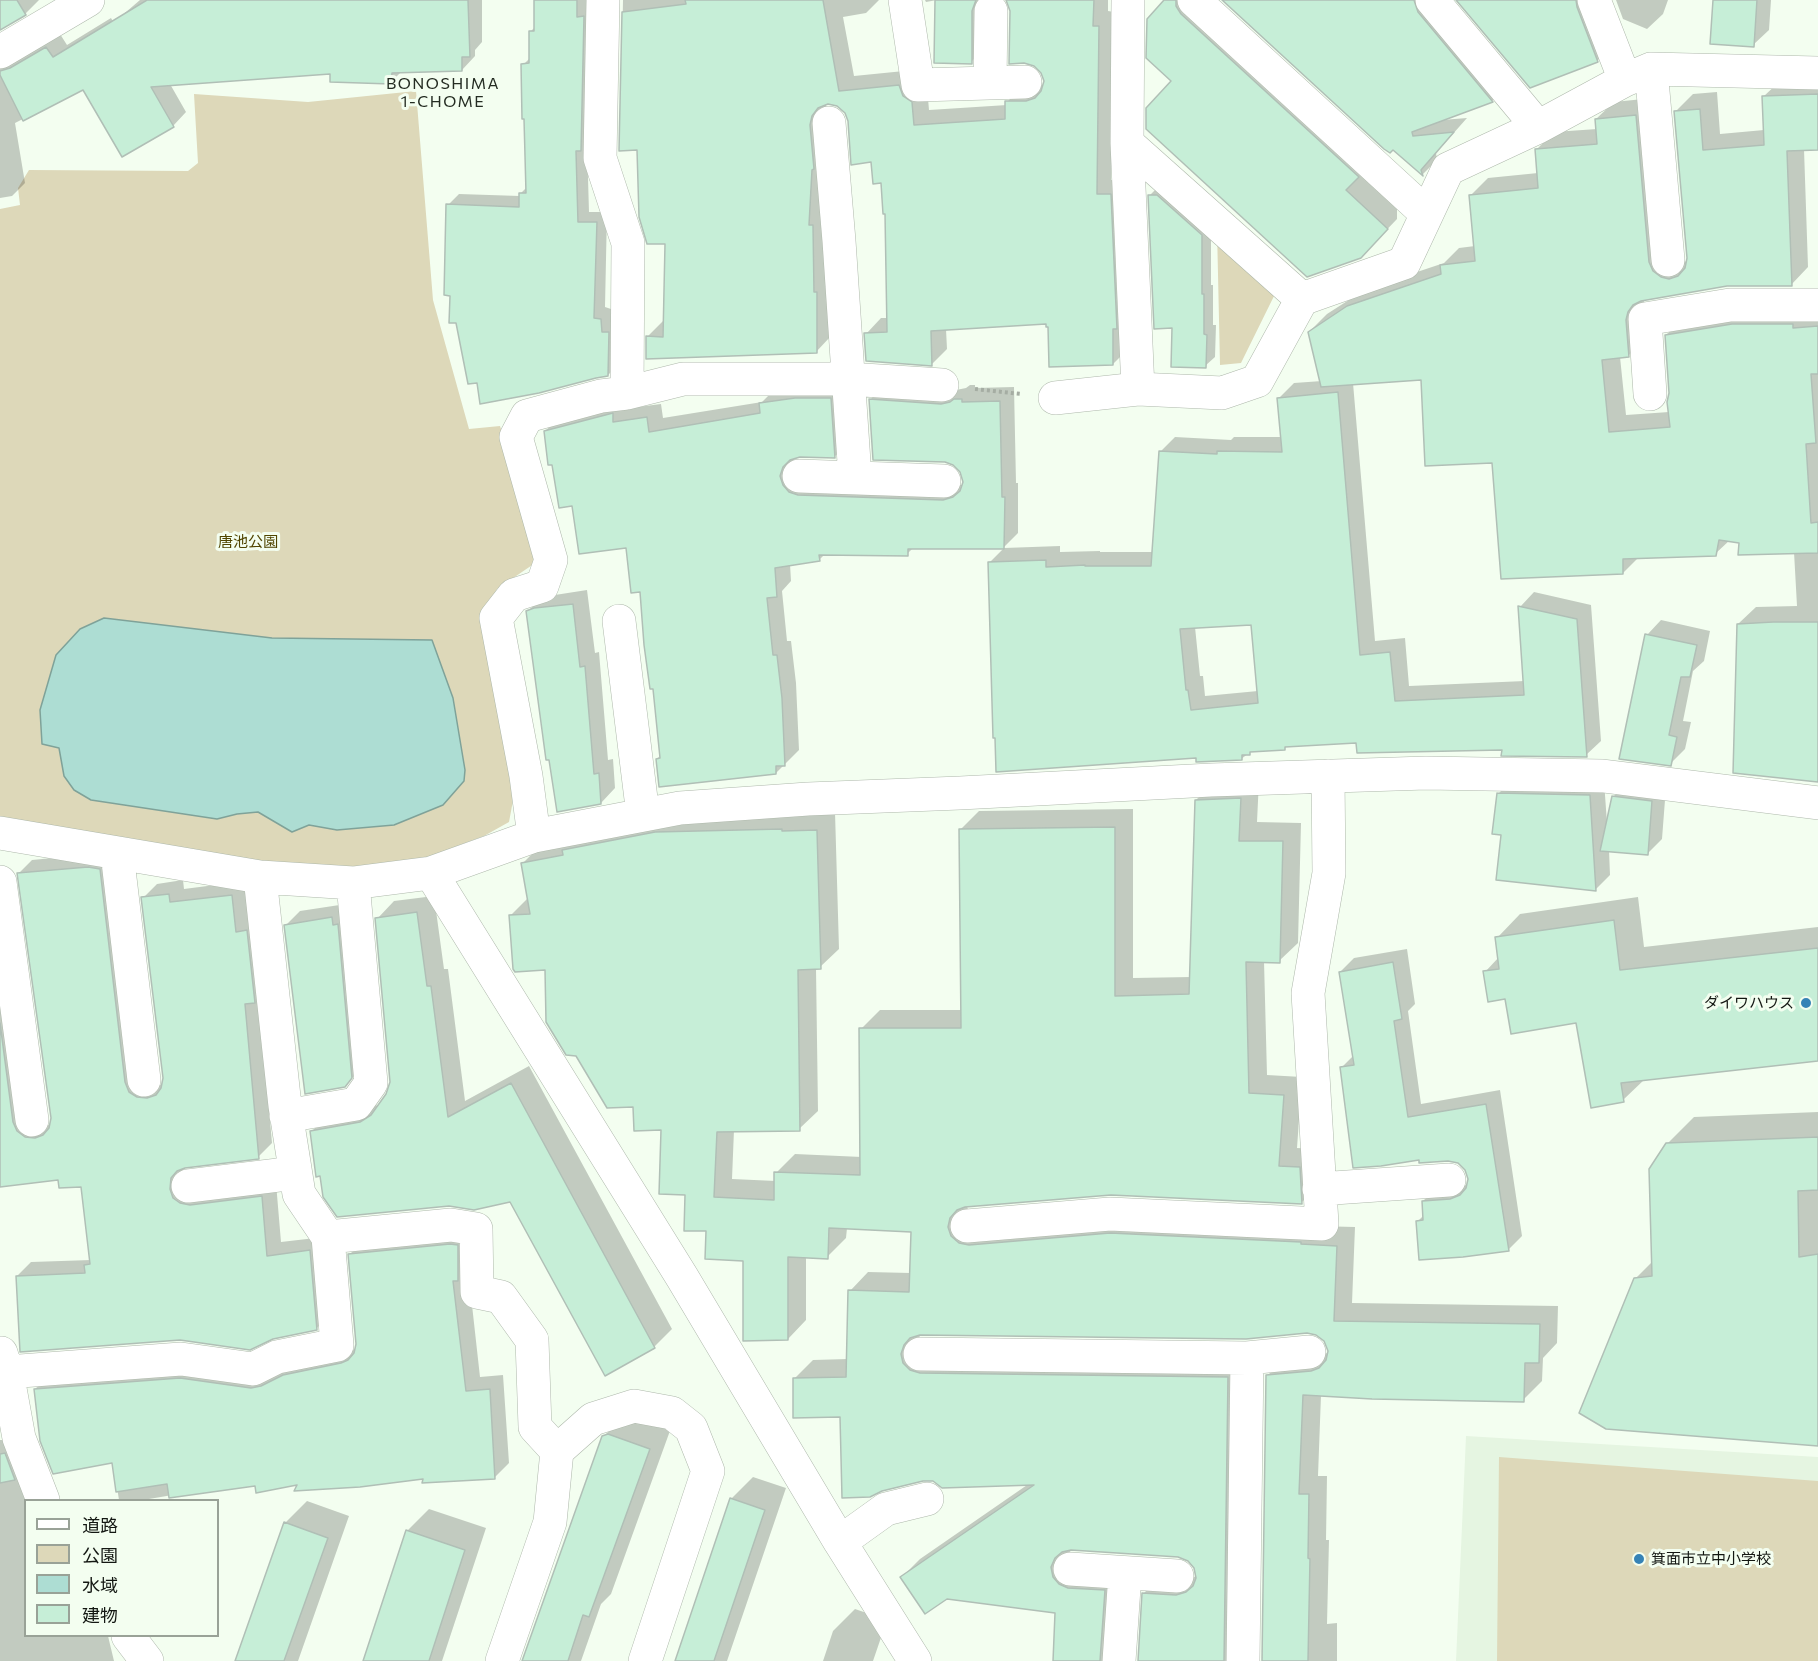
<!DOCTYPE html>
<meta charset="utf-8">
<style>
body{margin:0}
#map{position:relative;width:1818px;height:1661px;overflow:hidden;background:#f3fef0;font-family:Commissioner,"Noto Sans JP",sans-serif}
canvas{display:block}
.legend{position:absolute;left:24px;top:1499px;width:195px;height:138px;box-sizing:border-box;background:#f3fef0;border:2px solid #99a297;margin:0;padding:8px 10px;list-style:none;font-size:18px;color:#131712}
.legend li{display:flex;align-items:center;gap:12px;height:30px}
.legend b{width:30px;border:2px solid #99a297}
</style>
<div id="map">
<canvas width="1818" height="1661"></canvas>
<ul class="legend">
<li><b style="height:8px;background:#fff"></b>道路</li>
<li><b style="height:16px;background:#ddd8b9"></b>公園</li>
<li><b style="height:16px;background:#adddd3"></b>水域</li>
<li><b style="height:16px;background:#c6eed7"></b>建物</li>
</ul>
</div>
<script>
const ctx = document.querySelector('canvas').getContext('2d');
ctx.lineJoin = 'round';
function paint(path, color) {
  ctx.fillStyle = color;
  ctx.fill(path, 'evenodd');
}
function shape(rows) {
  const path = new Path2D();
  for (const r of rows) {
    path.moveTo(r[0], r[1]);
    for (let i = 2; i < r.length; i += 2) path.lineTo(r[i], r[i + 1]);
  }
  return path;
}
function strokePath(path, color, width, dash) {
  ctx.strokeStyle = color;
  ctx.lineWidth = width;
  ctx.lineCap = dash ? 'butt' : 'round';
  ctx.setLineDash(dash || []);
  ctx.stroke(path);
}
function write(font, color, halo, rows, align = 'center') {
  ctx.font = font + ' Commissioner,"Noto Sans JP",sans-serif';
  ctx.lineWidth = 6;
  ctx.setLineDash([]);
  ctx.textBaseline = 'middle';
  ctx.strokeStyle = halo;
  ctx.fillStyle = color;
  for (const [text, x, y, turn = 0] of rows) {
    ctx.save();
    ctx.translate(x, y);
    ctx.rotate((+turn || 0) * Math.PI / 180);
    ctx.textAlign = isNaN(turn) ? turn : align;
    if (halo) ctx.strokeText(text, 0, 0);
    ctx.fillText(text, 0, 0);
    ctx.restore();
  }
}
const built = shape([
 [1466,1436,1818,1457,1818,1661,1456,1661]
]);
const green = shape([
 [416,91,433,300,469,429,500,426,544,557,497,589,484,619,517,779,509,822,484,836,428,857,356,869,298,869,0,819,0,209,20,205,18,188,29,170,188,171,198,163,194,94,308,102],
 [1217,229,1275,294,1241,363,1220,365],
 [1499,1457,1818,1481,1818,1661,1497,1661]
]);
const water = shape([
 [104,618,272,638,432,640,453,698,465,770,464,781,443,805,394,825,337,830,309,825,292,832,258,812,237,814,217,819,91,800,74,790,64,776,59,748,42,744,40,710,56,655,80,629,104,618]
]);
const shadow = shape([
 [0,0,39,0,25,14,0,28],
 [140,0,482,0,482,42,475,50,475,56,462,70,402,71,391,82,331,72,170,84,186,112,173,126,84,88,15,123,25,183,12,196,0,198,0,51,60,34,67,45,111,18,119,33,119,18],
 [535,0,594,0,587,144,589,212,607,212,605,307,611,309,619,364,608,375,478,381,451,294,448,205,459,194,520,196,520,194,527,187,523,65,531,57,531,31,536,26],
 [623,0,879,0,866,13,843,17,854,76,914,70,927,87,929,110,1007,105,1007,102,1022,87,1044,85,1045,81,1007,0,1108,0,1108,11,1114,12,1111,180,1125,180,1128,349,1113,364,1047,323,946,329,947,349,932,364,866,334,881,318,889,318,886,213,883,182,849,121,846,112,837,104,826,103,831,336,816,352,648,336,663,321,665,321,666,243,638,149,620,149],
 [925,0,987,0,986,47,971,62,937,0,926,2],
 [1166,0,1198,0,1397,208,1397,219,1376,241,1174,81],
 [1224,0,1435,0,1507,86,1492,101,1442,120,1467,118,1436,153,1437,160,1423,174],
 [1458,0,1595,0,1612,46,1597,61],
 [1616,0,1668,0,1663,14,1647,29,1623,19],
 [1714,0,1771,0,1769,30,1753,45],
 [1818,78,1818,148,1804,149,1808,267,1791,285,1727,285,1644,299,1646,338,1628,356,1620,357,1626,415,1669,412,1670,393,1666,335,1684,318,1818,311,1818,781,1738,624,1756,607,1797,606,1794,552,1730,540,1715,554,1639,557,1623,573,1494,462,1422,378,1353,383,1375,641,1405,638,1409,686,1525,681,1520,607,1534,592,1591,605,1601,741,1586,755,1504,748,1358,741,1288,745,1285,748,1252,751,1241,759,1197,756,990,562,1004,548,1060,546,1060,552,1100,551,1100,552,1154,552,1160,452,1175,437,1231,440,1234,437,1282,437,1279,398,1294,383,1322,381,1309,332,1327,314,1366,289,1444,263,1459,248,1475,246,1471,195,1488,178,1538,173,1536,150,1554,132,1597,129,1596,119,1614,102,1653,98,1678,260,1688,262,1675,112,1693,94,1717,92,1720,134,1764,130,1763,97,1781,80],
 [1252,624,1258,691,1205,696,1203,676,1200,676,1195,627],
 [1159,186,1211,225,1211,285,1213,285,1213,325,1216,325,1215,357,1205,366,1150,195],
 [845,384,849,443,834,457,795,457,794,461,797,471,813,481,963,485,962,471,870,400,884,385,956,390,966,388,970,385,975,385,975,388,1014,387,1016,483,1018,483,1018,533,1004,547,914,547,907,554,825,554,819,560,790,564,791,581,782,591,787,641,791,641,796,683,799,750,776,773,657,759,661,755,641,591,627,546,574,504,553,463,545,431,560,417,661,404,663,418,762,402,775,389],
 [587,590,595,653,599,652,608,760,613,759,615,788,601,803,551,758,528,611,542,597],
 [1661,620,1710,631,1704,661,1693,671,1683,721,1691,722,1685,749,1670,764,1647,635],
 [1513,779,1604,781,1607,823,1613,797,1628,782,1666,787,1662,839,1647,854,1609,850,1610,875,1596,889,1498,878,1503,834,1498,794],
 [1259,780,1257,822,1301,823,1298,943,1279,961,1264,961,1267,1075,1302,1077,1297,1148,1318,1149,1320,1184,1301,1203,1109,1194,967,1206,970,1217,1355,1227,1352,1303,1558,1306,1557,1343,1543,1358,1542,1381,1523,1400,1321,1395,1318,1476,1327,1476,1326,1540,1329,1540,1327,1624,1337,1623,1337,1661,1263,1661,1267,1376,1286,1357,1329,1353,1326,1341,1318,1334,1307,1332,919,1334,922,1345,1246,1358,1252,1658,1261,1661,1139,1661,1144,1593,1163,1574,1197,1577,1195,1567,1188,1559,1179,1556,1070,1549,1071,1558,1123,1572,1135,1661,1054,1661,1057,1612,902,1577,920,1559,1030,1483,842,1416,795,1378,813,1360,848,1359,850,1291,868,1272,911,1273,912,1230,847,1228,846,1238,827,1257,806,1256,806,1320,788,1339,745,1259,707,1230,662,1128,635,1105,546,968,510,916,529,897,522,864,541,845,583,831,835,812,839,949,820,967,816,968,818,1111,799,1129,734,1130,732,1179,776,1181,776,1173,795,1154,862,1157,861,1029,880,1010,962,1010,960,830,979,811,1133,809,1133,978,1191,977,1196,800,1215,781],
 [103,853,152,1084,163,1085,164,1078,143,898,157,884,183,880,184,889,246,881,259,997,272,1143,258,1157,184,1166,183,1174,276,1183,281,1242,324,1237,330,1314,316,1329,17,1276,31,1262,91,1260,82,1185,0,1166,0,907,40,1124,51,1125,52,1117,18,874,32,860],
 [434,896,444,969,448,969,465,1101,529,1066,672,1329,654,1347,511,1200,311,1132,329,1114,379,1105,388,1095,391,1082,377,919,394,901],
 [1638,897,1644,947,1818,927,1818,1060,1645,1079,1623,1100,1577,1021,1506,997,1485,972,1499,957,1497,938,1520,914],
 [346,904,360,1070,345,1085,286,925,300,911],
 [1407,949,1415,1004,1408,1011,1421,1104,1500,1090,1522,1236,1508,1250,1418,1221,1424,1215,1423,1201,1437,1187,1468,1185,1469,1179,1465,1168,1341,1068,1354,1055,1340,972,1354,958],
 [1818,1112,1818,1445,1635,1279,1653,1261,1667,1144,1694,1117],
 [466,1230,468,1269,480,1377,503,1375,509,1463,494,1478,425,1477,256,1484,208,1489,143,1500,119,1500,113,1462,35,1389,50,1375,299,1361,356,1349,357,1344,350,1254,364,1240],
 [626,1414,671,1428,611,1594,601,1604,581,1661,523,1661,603,1437],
 [0,1440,19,1440,45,1500,26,1500,26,1636,108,1636,114,1661,0,1661],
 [753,1477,786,1488,727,1661,676,1661,731,1499],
 [307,1501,349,1516,298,1661,236,1661,285,1523],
 [429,1509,486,1528,442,1661,365,1661,407,1531],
 [855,1609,887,1620,873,1661,823,1661,833,1631]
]);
const building = shape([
 [0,0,17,0,26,15,0,30,0,0],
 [147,0,468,0,470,57,462,57,462,71,392,73,391,84,330,82,330,74,151,87,174,127,122,157,83,90,23,121,0,75,0,71,10,68,46,47,53,57,147,0],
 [534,0,577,0,577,17,584,16,581,151,576,151,578,222,597,222,594,318,601,319,602,332,609,332,608,376,596,378,539,393,480,404,477,383,468,384,456,323,449,323,450,296,444,295,446,204,519,207,519,193,526,193,524,119,522,119,521,64,529,63,529,31,534,31,534,0],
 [685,0,823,0,839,91,899,85,903,96,912,102,914,125,1005,119,1005,101,1026,101,1035,98,1041,91,1044,81,1041,73,1034,66,1024,63,1009,64,1010,11,1006,0,1094,0,1093,26,1099,26,1097,194,1111,194,1117,329,1113,329,1113,365,1049,367,1048,327,1046,327,1046,324,931,331,932,366,866,361,864,333,887,332,885,214,883,214,881,183,873,184,871,162,851,165,848,121,845,113,837,106,828,104,818,108,812,116,810,125,814,169,812,170,809,225,813,225,814,292,817,292,817,353,646,359,646,336,663,337,665,244,647,244,639,217,637,150,619,151,622,12,686,4,685,0],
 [935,0,976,0,972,11,972,64,934,63,935,0],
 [1164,0,1176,0,1176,6,1181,14,1359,177,1346,190,1388,229,1361,258,1307,277,1146,129,1146,108,1171,81,1146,58,1147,19,1164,0],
 [1222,0,1414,0,1418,12,1493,102,1412,132,1413,136,1454,132,1421,170,1423,176,1393,150,1390,153,1384,149,1222,0],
 [1456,0,1576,0,1577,7,1598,62,1530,88,1456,0],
 [1713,0,1757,0,1754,47,1710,44,1713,0],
 [1818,94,1818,150,1787,151,1792,286,1727,286,1641,301,1633,305,1628,312,1626,320,1629,357,1602,360,1609,432,1670,427,1667,402,1669,393,1665,335,1732,324,1793,324,1793,328,1818,326,1818,374,1811,374,1816,443,1806,444,1811,523,1818,522,1818,553,1738,555,1739,543,1719,540,1716,556,1623,559,1623,574,1501,579,1492,463,1425,466,1421,380,1321,387,1308,332,1347,306,1441,274,1440,265,1475,261,1469,195,1538,188,1535,149,1597,144,1595,119,1636,115,1649,262,1653,271,1661,277,1669,279,1678,276,1685,268,1687,258,1674,111,1700,109,1703,150,1764,145,1762,96,1818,94],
 [1148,195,1157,195,1202,235,1202,294,1204,294,1204,334,1207,335,1206,368,1171,367,1172,328,1154,329,1148,195],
 [1338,392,1360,655,1390,652,1395,701,1524,695,1518,606,1577,619,1587,757,1501,756,1502,750,1357,753,1356,743,1285,747,1285,750,1250,752,1250,755,1242,755,1242,760,1196,762,1196,758,996,772,995,738,993,738,988,562,1046,560,1046,567,1085,565,1085,566,1151,566,1159,451,1217,454,1217,451,1282,452,1277,398,1338,392],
 [1251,625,1258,703,1191,710,1188,690,1186,690,1180,629,1251,625],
 [795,398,831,398,835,458,800,457,790,460,783,467,780,476,783,485,789,492,798,495,943,500,953,497,960,491,963,482,960,472,953,465,945,462,873,460,869,399,941,404,950,402,954,399,962,399,962,402,1000,401,1002,497,1005,497,1004,549,908,549,908,556,819,555,820,561,775,568,777,597,767,598,773,655,777,655,782,698,785,766,776,766,776,774,659,787,656,759,660,758,653,689,650,689,644,645,640,592,631,593,626,548,579,554,572,506,559,508,552,465,548,465,544,431,613,413,613,422,647,417,649,432,760,413,759,403,795,398],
 [573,604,580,667,585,666,594,774,599,773,601,804,557,812,549,760,546,760,526,611,534,608,573,604],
 [1773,622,1818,622,1818,782,1733,773,1737,624,1773,622],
 [1645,634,1697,645,1690,677,1681,677,1669,735,1677,737,1671,766,1619,759,1645,634],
 [1497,793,1590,795,1596,891,1496,880,1501,835,1492,834,1497,793],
 [1612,796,1652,801,1648,855,1600,851,1612,796],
 [1241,798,1239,841,1283,841,1280,963,1246,962,1249,1093,1284,1095,1279,1166,1300,1167,1302,1204,1111,1195,965,1207,957,1210,950,1218,948,1227,951,1236,959,1243,969,1245,1110,1233,1301,1242,1301,1244,1337,1246,1334,1321,1540,1324,1539,1363,1525,1363,1524,1402,1372,1399,1303,1395,1299,1494,1309,1494,1308,1558,1310,1559,1308,1661,1262,1661,1266,1375,1311,1371,1319,1368,1326,1360,1328,1351,1324,1341,1316,1335,1307,1333,1246,1339,920,1335,910,1338,904,1345,901,1354,903,1363,910,1370,920,1373,1228,1377,1224,1661,1138,1661,1142,1593,1176,1595,1186,1592,1193,1586,1196,1578,1194,1568,1188,1561,1178,1557,1071,1550,1062,1552,1055,1558,1051,1567,1053,1577,1059,1584,1068,1588,1105,1590,1100,1661,1053,1661,1055,1613,947,1599,925,1614,900,1577,1034,1485,942,1488,933,1481,923,1481,882,1491,870,1497,842,1498,840,1417,793,1418,793,1378,846,1377,848,1290,909,1292,911,1232,829,1228,828,1259,788,1257,788,1340,743,1341,743,1261,705,1259,706,1231,684,1231,685,1195,659,1194,661,1130,634,1131,633,1107,607,1108,576,1056,566,1055,546,1022,545,970,515,972,513,969,509,915,530,914,521,863,563,855,562,850,655,832,782,829,782,831,817,830,821,969,798,970,800,1131,717,1132,714,1197,774,1200,774,1172,860,1175,859,1028,961,1028,959,829,1115,827,1115,996,1189,994,1195,800,1241,798],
 [88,867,100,869,125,1082,129,1092,137,1097,147,1098,156,1095,161,1088,163,1078,141,897,169,894,170,902,232,895,236,932,247,930,255,1003,245,1004,259,1159,185,1168,177,1171,171,1178,170,1189,173,1198,180,1203,190,1205,262,1196,267,1256,310,1250,317,1330,273,1339,250,1350,180,1340,20,1352,16,1276,85,1273,84,1265,90,1264,81,1187,59,1188,58,1180,0,1187,0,1023,13,1122,17,1131,25,1137,35,1138,43,1135,49,1128,51,1118,17,873,88,867],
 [417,912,427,986,431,986,448,1117,511,1083,655,1348,605,1376,510,1202,474,1210,449,1206,337,1217,323,1197,320,1176,316,1177,310,1131,360,1122,371,1115,386,1094,390,1082,375,918,417,912],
 [332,917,333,925,338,924,352,1078,345,1087,305,1094,284,925,332,917],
 [1614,920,1620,970,1818,948,1818,1061,1621,1083,1624,1102,1591,1108,1576,1023,1511,1034,1505,999,1488,1002,1483,971,1499,969,1495,937,1614,920],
 [1393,962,1402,1019,1394,1021,1408,1117,1486,1104,1509,1251,1463,1257,1419,1260,1416,1221,1423,1220,1422,1201,1450,1199,1460,1195,1466,1188,1468,1179,1465,1170,1458,1163,1448,1161,1419,1163,1419,1160,1381,1166,1353,1168,1340,1067,1354,1065,1339,972,1393,962],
 [1818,1137,1818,1190,1798,1191,1799,1257,1818,1254,1818,1446,1606,1429,1579,1413,1634,1278,1652,1276,1649,1169,1666,1143,1818,1137],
 [450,1244,458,1245,458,1281,453,1281,466,1391,490,1389,495,1479,422,1483,423,1479,360,1487,294,1491,297,1485,256,1493,255,1486,169,1498,167,1484,116,1492,112,1463,53,1474,40,1441,34,1389,180,1378,251,1388,261,1386,283,1375,341,1363,348,1360,354,1353,356,1344,348,1254,450,1244],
 [608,1434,650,1449,589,1617,583,1615,568,1661,522,1661,602,1436,608,1434],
 [5,1453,15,1480,0,1483,0,1454,5,1453],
 [730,1498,765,1510,714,1661,675,1661,730,1498],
 [284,1522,328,1538,284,1661,235,1661,284,1522],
 [406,1530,465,1550,429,1661,363,1661,406,1530]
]);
const path = shape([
 [975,389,1021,394]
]);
const minor = shape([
 [603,0,600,158,628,243,627,393],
 [905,0,918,85,1025,82],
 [1128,0,1127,143,1138,389],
 [1194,0,1427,214],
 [1432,0,1538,127],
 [1594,0,1625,80],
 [0,52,88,0],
 [1651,69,1668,260],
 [990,83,991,11],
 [829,123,839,241,855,477],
 [1127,143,1302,299],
 [1650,394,1645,319,1730,305,1818,305],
 [1055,398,1138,389,1222,393,1257,381,1302,299,1404,263,1448,169,1538,127,1625,80,1651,69,1818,73],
 [799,476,944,481],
 [619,621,643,815],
 [0,833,260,877,353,883,431,873,534,836,680,808,808,799,960,793,1211,780,1426,773,1603,776,1818,803],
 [534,836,526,776,496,618,514,595,542,586,551,560,516,437,527,416,601,396,627,393,683,379,848,379,942,385],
 [117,853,144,1080],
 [431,873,682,1277,840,1542,915,1661],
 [260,877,285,1106,299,1194,328,1237],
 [0,882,32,1120],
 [286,1116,356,1104,371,1083,353,883],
 [188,1186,295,1173],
 [1319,1189,1449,1180],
 [967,1226,1110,1214,1322,1224,1308,993,1329,873,1328,776],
 [1,1353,7,1372,19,1438,43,1500],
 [920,1354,1247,1358,1309,1352],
 [7,1372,181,1359,253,1369,277,1357,337,1345,328,1237,451,1225,476,1229,477,1292,501,1297,532,1340,535,1427,557,1451],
 [840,1542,886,1509,927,1499],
 [1070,1569,1177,1576],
 [128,1636,147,1661],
 [502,1661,550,1522,557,1451,593,1419,634,1406,672,1413,691,1428,708,1471,645,1661],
 [1119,1661,1125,1573],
 [1243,1661,1247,1358]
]);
const markers = [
 [1806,1003,6,"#3683b6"],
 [1639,1559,6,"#3683b6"]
];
const parkNames = [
 ["唐池公園",248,542]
];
const poiNames = [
 ["ダイワハウス",1794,1003],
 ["箕面市立中小学校",1651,1559,"left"]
];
const neighbourhoodNames = [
 ["BONOSHIMA",443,84],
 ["1-CHOME",443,102]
];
paint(built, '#e5f5e1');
paint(green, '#ddd8b9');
paint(water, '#adddd3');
strokePath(water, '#7fa299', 1.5);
paint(shadow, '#0003');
paint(building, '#c6eed7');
strokePath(building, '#b0bfb6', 1.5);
strokePath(minor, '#aeb8ab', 34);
strokePath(path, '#a5ada3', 4, [3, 3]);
strokePath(minor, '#fff', 33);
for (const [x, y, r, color] of markers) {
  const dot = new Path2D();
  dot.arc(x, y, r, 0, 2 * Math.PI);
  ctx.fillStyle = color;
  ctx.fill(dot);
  strokePath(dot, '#f3fef0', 2);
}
write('15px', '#504500', '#f3fef0', parkNames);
write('15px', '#131712', '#f3fef0', poiNames, 'right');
ctx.letterSpacing = '1.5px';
write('16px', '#242c22', '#f3fef0', neighbourhoodNames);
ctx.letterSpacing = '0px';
</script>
